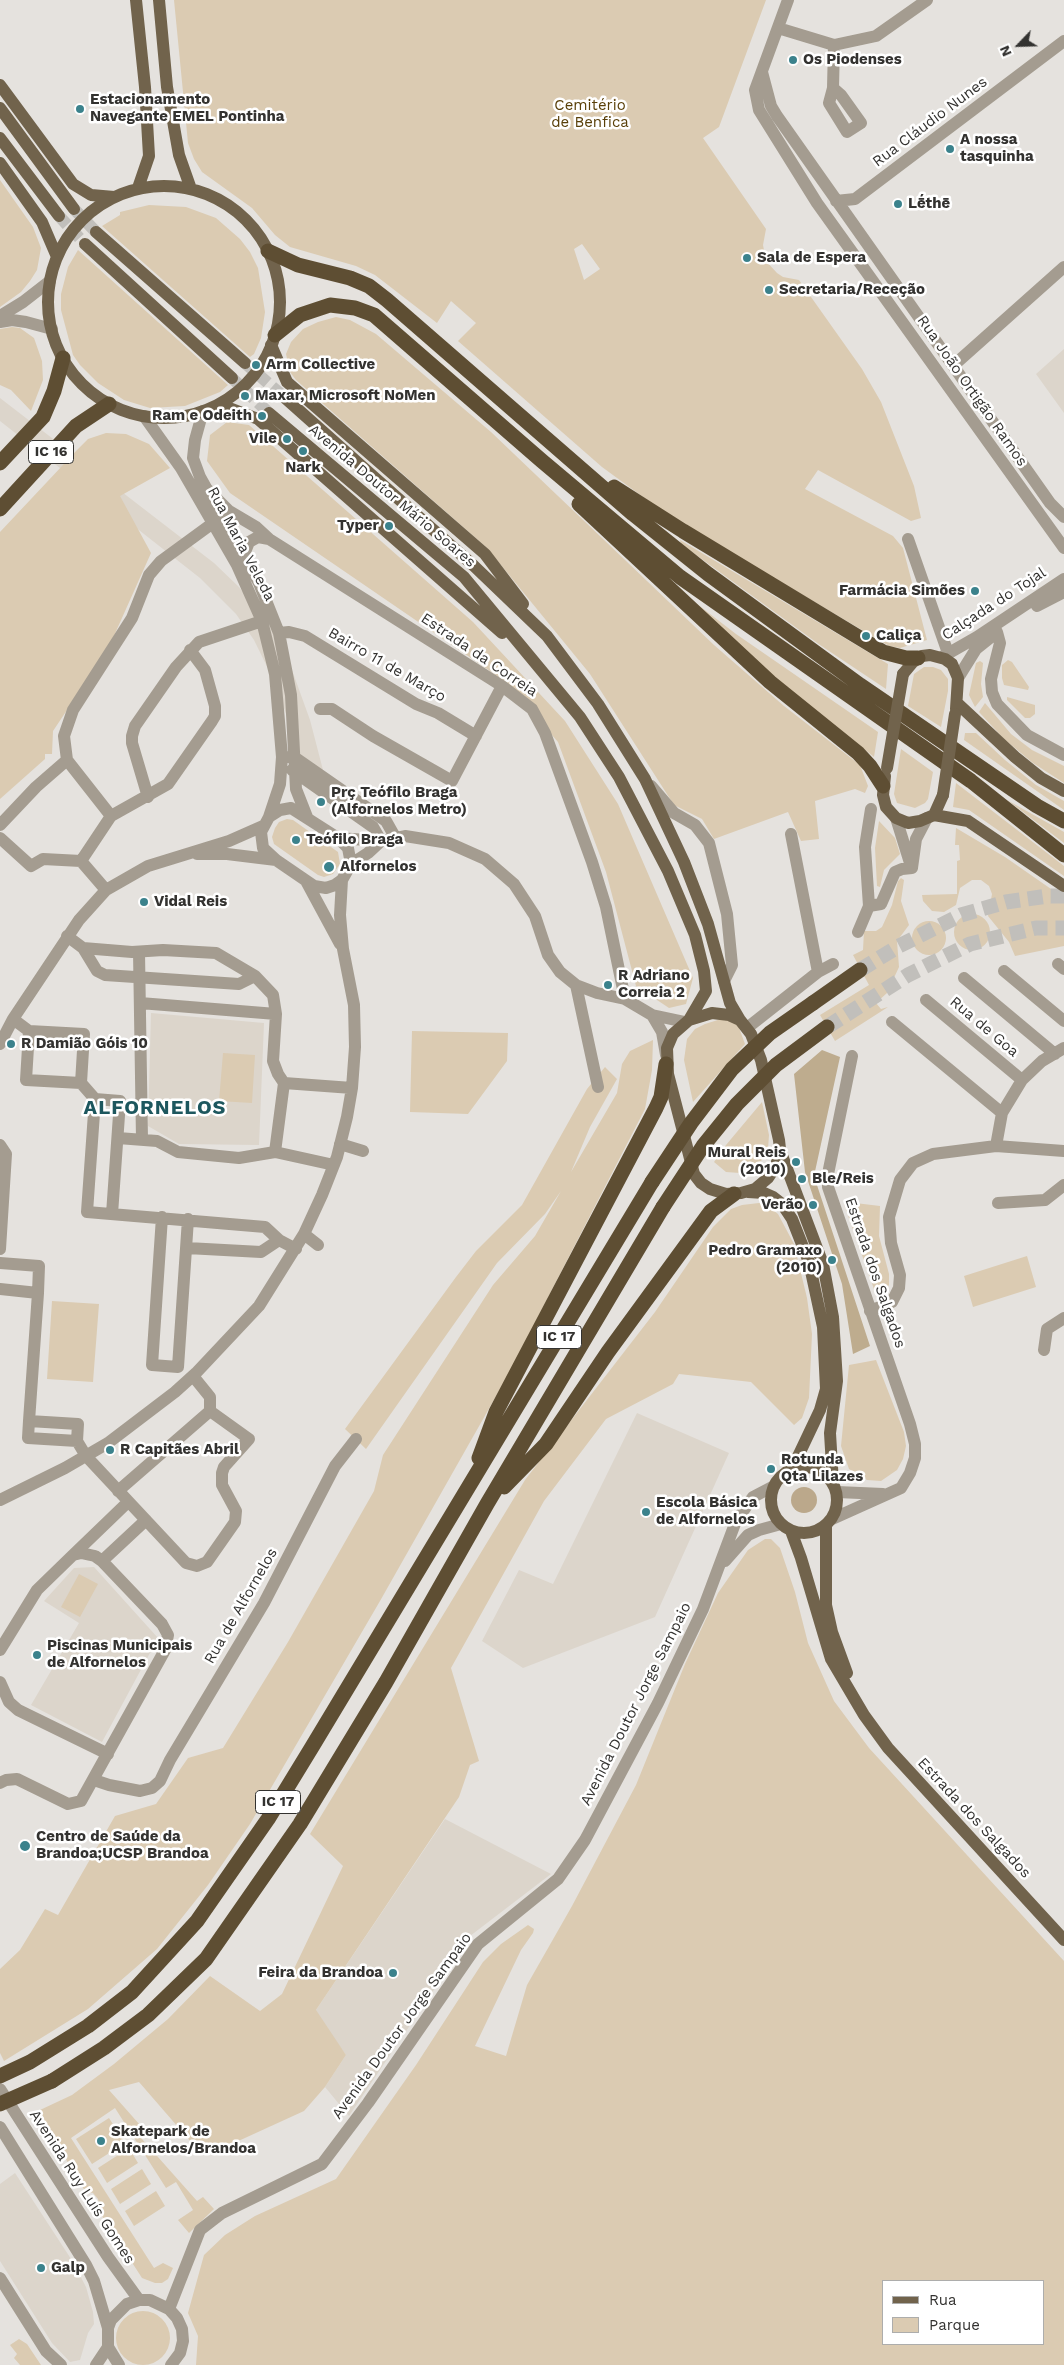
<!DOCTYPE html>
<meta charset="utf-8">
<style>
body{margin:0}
#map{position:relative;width:1064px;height:2365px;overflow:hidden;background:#e5e2de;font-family:"Work Sans",sans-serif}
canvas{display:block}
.legend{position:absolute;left:882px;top:2280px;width:162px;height:65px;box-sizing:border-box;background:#fff;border:1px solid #adadac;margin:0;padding:6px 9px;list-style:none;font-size:15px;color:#333230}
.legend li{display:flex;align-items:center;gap:10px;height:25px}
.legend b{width:25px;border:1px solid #adadac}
.north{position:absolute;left:994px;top:20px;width:50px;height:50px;-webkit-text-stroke:4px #fff;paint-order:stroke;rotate:246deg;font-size:14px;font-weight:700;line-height:20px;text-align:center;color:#333230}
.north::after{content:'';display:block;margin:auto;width:18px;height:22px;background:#333230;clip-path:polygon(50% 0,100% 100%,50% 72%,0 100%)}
</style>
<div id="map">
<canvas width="1064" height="2365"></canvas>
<ul class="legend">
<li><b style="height:6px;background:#71634c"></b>Rua</li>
<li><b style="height:14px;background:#dbcbb2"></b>Parque</li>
</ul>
<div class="north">N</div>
</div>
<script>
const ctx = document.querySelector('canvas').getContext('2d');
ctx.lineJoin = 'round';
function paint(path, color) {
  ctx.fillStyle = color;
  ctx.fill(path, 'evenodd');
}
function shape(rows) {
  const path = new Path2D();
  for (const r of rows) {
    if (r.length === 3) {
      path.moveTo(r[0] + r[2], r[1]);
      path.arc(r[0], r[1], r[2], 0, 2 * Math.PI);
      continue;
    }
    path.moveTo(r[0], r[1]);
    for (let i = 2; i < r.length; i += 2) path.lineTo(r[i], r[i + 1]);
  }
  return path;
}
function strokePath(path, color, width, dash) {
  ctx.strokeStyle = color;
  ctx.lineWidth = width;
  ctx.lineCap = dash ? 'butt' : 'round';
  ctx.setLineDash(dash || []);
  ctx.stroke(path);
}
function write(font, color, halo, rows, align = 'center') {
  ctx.font = font + ' "Work Sans",sans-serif';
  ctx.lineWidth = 5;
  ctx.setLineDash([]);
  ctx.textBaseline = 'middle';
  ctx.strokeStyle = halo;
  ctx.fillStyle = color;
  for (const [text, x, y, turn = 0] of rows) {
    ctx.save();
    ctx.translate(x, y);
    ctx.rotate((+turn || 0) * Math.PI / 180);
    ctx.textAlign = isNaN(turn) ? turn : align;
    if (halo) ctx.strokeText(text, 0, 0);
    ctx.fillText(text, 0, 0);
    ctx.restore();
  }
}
const built = shape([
 [1064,349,1064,413,1036,374],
 [0,398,214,563,239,587,272,629,288,659,310,720,323,770,301,774,290,726,277,687,254,640,236,614,200,578,0,421],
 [151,1013,264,1023,259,1145,179,1144,148,1126],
 [637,1413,729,1453,655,1617,523,1668,482,1641,519,1570,553,1584],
 [94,1567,158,1638,102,1742,31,1705,79,1623,44,1601,74,1568],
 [445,1819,551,1874,470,1936,349,2116,325,2087,346,2055,314,2013],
 [15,2173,73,2262,86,2287,93,2312,94,2324,88,2333,80,2360,70,2362,52,2343,0,2261,0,2184]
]);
const green = shape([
 [174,0,766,0,719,127,703,138,766,229,763,245,766,261,777,273,783,277,799,280,862,369,881,402,914,486,921,518,911,521,818,470,805,489,893,536,903,548,927,640,900,648,889,646,669,516,602,467,458,341,476,323,451,301,437,323,375,275,356,266,290,247,275,235,252,208,202,172,194,159,188,143],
 [582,244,600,269,584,280,574,249],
 [0,180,33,227,41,248,37,270,30,281,21,292,0,307],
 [149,205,186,207,216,218,240,239,250,252,258,268,265,312,261,338,254,354,250,357,102,226,120,215,120,212],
 [78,250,228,385,220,392,185,406,150,408,124,400,98,383,80,365,73,355,61,310,61,294,68,267],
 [336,317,350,320,376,334,491,432,714,645,784,706,860,765,868,786,865,793,855,789,815,801,819,839,801,841,788,812,714,839,702,819,674,805,590,674,487,548,296,380,290,372,286,354,291,342,303,329,318,322],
 [12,327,20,328,34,338,42,361,43,380,31,411,11,390,0,385,0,329],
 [227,422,249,425,473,622,565,721,618,804,693,978,686,1004,669,1008,636,986,606,872,558,742,506,682,230,493,207,461,210,435],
 [106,433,126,434,149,444,170,468,120,496,151,553,109,647,53,731,52,754,45,754,45,759,0,799,0,532,78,449,88,439],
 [680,540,888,664,886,689,820,645,681,544],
 [684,594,736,634,878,732,874,757,764,669],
 [1008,660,1012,662,1029,687,1028,690,1004,685,1002,678,1002,665],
 [980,661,983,663,981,684,983,697,975,707,969,695,976,663],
 [924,667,933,667,941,670,948,679,948,691,941,727,908,706,914,674],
 [1007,697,1035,705,1035,714,1030,718,1025,718,1007,700],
 [985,703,1011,734,1032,750,1064,766,1064,783,1033,763,1004,739,979,712],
 [965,733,976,733,1005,760,1036,785,1064,801,1064,810,964,740],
 [901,749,933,772,928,799,925,803,915,808,897,803,894,794],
 [956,783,1064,866,1064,876,969,810,953,807],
 [1007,800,1064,832,1064,843],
 [287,819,293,820,338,852,340,864,333,874,324,877,318,875,274,844,272,837,275,828,279,822],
 [879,821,895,838,900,854,884,870,880,887,877,886,875,848],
 [956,828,1005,857,1064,898,1064,946,1015,956,1009,942,988,916,992,894,989,886,981,880,972,880,960,888,956,905,944,912,932,911,923,901,922,895,957,894,957,861,960,860,959,845,955,845],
 [901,878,904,880,901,901,909,925,897,941,899,967,887,993,876,1003,881,1009,888,1007,835,1041,820,1015,869,985,853,955,863,950,864,931,876,931,882,927,892,905,898,881],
 [972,932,18],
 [929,938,17],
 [721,1019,728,1019,738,1025,745,1044,693,1102,684,1060,687,1039,695,1029,705,1024],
 [412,1031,508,1033,507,1061,468,1114,410,1112],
 [653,1040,652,1070,645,1109,508,1375,380,1601,250,1824,208,1885,157,1949,88,2009,4,2061,0,2053,0,1969,20,1950,45,1909,58,1915,115,1816,156,1804,188,1758,223,1748,288,1642,374,1491,383,1455,493,1285,535,1236,561,1191,545,1214,497,1263,366,1449,345,1429,456,1277,476,1251,522,1205,587,1089,605,1067,617,1079,590,1127,571,1172,617,1093,622,1064,630,1051],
 [223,1053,255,1055,252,1103,219,1101],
 [762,1102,769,1135,768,1149,762,1160,752,1168,740,1173,726,1172,714,1162,726,1145],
 [847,1202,880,1206,879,1236,889,1274,889,1285,885,1290,879,1293,875,1292,844,1204],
 [759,1203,768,1206,778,1214,794,1244,807,1298,812,1334,809,1398,802,1418,794,1425,751,1382,679,1374,673,1384,606,1419,544,1501,451,1668,479,1761,470,1765,459,1797,316,2010,346,2055,325,2087,304,2111,234,2143,209,2146,191,2142,139,2082,109,2090,140,2125,134,2130,197,2201,203,2197,214,2209,189,2233,178,2220,193,2210,176,2182,166,2188,115,2108,71,2138,154,2268,163,2263,173,2268,168,2279,162,2283,155,2283,142,2278,102,2216,98,2199,93,2193,85,2191,52,2136,40,2110,72,2095,114,2064,168,2019,210,1976,260,2011,282,1994,343,1866,310,1834,525,1480,655,1312,713,1227,731,1209,742,1205],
 [1027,1256,1036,1287,973,1307,964,1276],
 [52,1301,99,1304,93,1382,47,1379],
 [876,1360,904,1432,906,1446,903,1459,897,1470,881,1481,867,1480,849,1469,841,1446,849,1365],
 [765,1539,771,1539,780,1548,795,1592,808,1643,834,1701,869,1748,1064,1961,1064,2365,196,2365,198,2336,188,2313,204,2255,225,2235,255,2216,336,2179,416,2065,483,1962,501,1944,528,1925,534,1929,533,1933,521,1950,475,2046,506,2056,527,1985,572,1906,636,1785,685,1664,718,1593,748,1550],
 [883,2281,1043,2281,1043,2344,883,2344],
 [79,1574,98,1584,80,1617,61,1607],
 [109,2118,125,2143,92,2164,76,2139],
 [129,2148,138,2163,107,2183,98,2168],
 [142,2169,151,2184,120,2204,111,2189],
 [156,2191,165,2206,134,2226,125,2211],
 [143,2338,27],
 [19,2339,27,2344,41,2365,20,2365,14,2358,17,2354,10,2345]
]);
const forest = shape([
 [822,1050,840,1057,814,1176,870,1346,853,1354,842,1284,805,1172,794,1074]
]);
const water = shape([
 [804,1500,13]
]);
const majorTunnel = shape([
 [74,209,96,232],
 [59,216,85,244],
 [245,363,284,397],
 [232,378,269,413]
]);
const highwayTunnel = shape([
 [860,970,899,946,961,915,1006,902,1048,896,1064,896],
 [827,1027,908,975,970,944,1036,928,1064,928]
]);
const minor = shape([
 [788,0,755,90,759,110,817,203,1064,548],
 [778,28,834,45,876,36,927,0],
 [762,72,771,106,777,116,1050,503,1064,517],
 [833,88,841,95,861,123,847,132,829,103,833,88,834,45],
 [836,201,855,199,1064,41],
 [0,316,23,302,50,281],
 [0,322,12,320,26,322,52,329],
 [954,365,1064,267],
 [203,411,195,440,193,458,200,477,259,583,279,633,291,695,296,789,307,817],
 [144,416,181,468,237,565,262,621,275,674,282,757,280,784,269,817],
 [207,489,229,511,256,527,269,539,502,686,532,709,545,733,592,862,606,907,625,999],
 [908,539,948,653],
 [247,559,245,552,249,542,258,537,269,539],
 [1037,606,1064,592],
 [997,632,1000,643,991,679,992,692,997,704,1027,735,1064,755],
 [279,633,289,632,305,636,416,704,438,713,476,736],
 [942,657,977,637,1064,579],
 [958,678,976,649,996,633],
 [320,709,332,709,373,736,452,781,502,686],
 [288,757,294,757,386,821,395,837],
 [292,770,373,827,381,841],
 [651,786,674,813,695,825,709,843,727,914,732,965,724,981],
 [148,797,132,743,132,736,135,726,176,667,199,642,262,621],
 [291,808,338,838,348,848,351,864,342,880,335,885,326,888,314,886,276,860,263,848,261,832,269,817,280,810,291,808],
 [111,816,67,760,64,736,73,710,132,618,149,575,161,561,213,523],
 [896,818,910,863],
 [0,825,36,787,67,760],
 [791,834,818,972],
 [0,838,31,866,43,859,81,861],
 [338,838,381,841],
 [197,854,227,854,276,860],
 [81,861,111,816,168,784,212,721,215,716,215,706,205,670,190,650],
 [81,861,106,890],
 [351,864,368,853,381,841,405,836,449,843,485,859,514,884,535,916,548,955,560,972,576,985,597,993,625,999,652,1015,662,1032,666,1055],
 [912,868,916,839,927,818],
 [306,881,340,944],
 [869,906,881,904,895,872,902,869,912,868],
 [858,932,869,906,865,847,871,809],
 [67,936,83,948,97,971,105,975,239,984,255,976],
 [83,948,132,952,163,950,216,953,255,976,273,995,276,1014,273,1061,278,1074,284,1083],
 [139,952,142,1139],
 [1058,964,1064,969],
 [1004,971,1064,1021],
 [964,978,1055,1054],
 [576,985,598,1087],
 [926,1000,1022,1080],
 [140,1003,276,1014],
 [652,1015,685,1022],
 [13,1019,29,1031,84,1034,81,1083,95,1099,120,1101,112,1214],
 [892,1022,1002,1113],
 [747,1028,818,972,833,964],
 [29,1031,26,1080,81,1083],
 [0,1044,13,1019,79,920,106,890,148,866,229,841,263,826],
 [95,1099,87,1212,265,1227,279,1240,296,1249],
 [118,1138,157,1141,178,1152,239,1158,275,1152],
 [340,1144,363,1151],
 [0,1145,6,1154,0,1249],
 [996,1146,1002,1113,1022,1080,1042,1061,1064,1048],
 [334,1165,275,1152,284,1083,352,1088],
 [998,1203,1045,1200,1064,1185],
 [162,1217,152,1365,178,1367],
 [304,1234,318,1245],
 [187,1248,261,1252,279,1240],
 [0,1263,39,1266,38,1293,29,1421,28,1438,77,1441,78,1424,29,1421],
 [0,1289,38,1293],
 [870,1311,892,1302,899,1288,900,1275,891,1243,889,1217,900,1180,913,1163,933,1154,996,1146,1064,1151],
 [1044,1350,1047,1329,1064,1318],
 [178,1367,188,1219],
 [77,1441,86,1456,186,1563,197,1566,207,1562,235,1522,236,1511,222,1485,222,1473,224,1467,249,1439,210,1411],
 [118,1491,210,1411,210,1397,193,1376],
 [837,1492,883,1494],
 [0,1500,65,1468,108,1443,175,1392,196,1373,259,1306,304,1234,322,1195,337,1157,347,1117,352,1088,355,1047,354,1005,343,949,340,915,342,880],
 [832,1519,901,1488,910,1473,915,1458,915,1444,910,1424,828,1187,828,1174,852,1056],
 [73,1555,128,1502],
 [102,1561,146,1520],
 [725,1561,748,1535,759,1530,781,1524],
 [0,1650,37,1590,73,1555,81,1553,95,1556,102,1561,162,1624,168,1635,165,1650,81,1801,68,1804,17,1779,6,1780,0,1783],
 [0,1682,9,1702,18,1710,108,1754],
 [94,1780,109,1785,140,1791,152,1788,160,1781,170,1760,264,1603,335,1466,356,1439],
 [0,2089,108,2257,139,2300],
 [0,2127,86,2265,94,2281,108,2328],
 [0,2278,46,2351,61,2365],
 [169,2309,200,2230,222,2213,322,2164,368,2103,478,1944,558,1879,585,1840,658,1703,703,1609,736,1521,753,1497,774,1486],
 [96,2365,108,2347],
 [119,2365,108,2347,108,2328,111,2320,127,2304,139,2300,150,2300,169,2309,177,2318,182,2329,183,2341,180,2353,171,2365]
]);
const major = shape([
 [136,0,145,87,149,156,138,188],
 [159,0,167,87,179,155,191,189],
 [0,85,73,184,91,195,114,197],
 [0,108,74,209],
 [0,138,59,216],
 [0,163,42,222,57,257],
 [164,302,116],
 [96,232,245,363],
 [85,244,232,378],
 [271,345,287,382,485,554,523,604],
 [284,397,474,566,547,636,598,704,645,779,684,862,708,924,730,1003,740,1020],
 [219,404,258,419,502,633],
 [269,413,464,577,580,717,619,777,668,871,695,935,704,971,706,991,689,1020],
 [903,674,913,662,922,656,930,655,945,659,952,664,958,678,956,709],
 [957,703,1015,757,1041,778,1064,791],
 [885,776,883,795,886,807,896,818,908,823,920,821,934,815,943,795],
 [934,815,968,821,1064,886],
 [712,1013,729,1015,740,1020,751,1034,761,1060,779,1140,780,1149,776,1166,768,1178,755,1189,741,1193,726,1194,710,1189,701,1183,694,1174,668,1074,667,1048,673,1034,689,1020,712,1013],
 [780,1150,823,1264,833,1317,837,1381,830,1433,833,1483],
 [748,1192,764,1193,773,1197,782,1204,792,1219,809,1262,823,1327,826,1389,820,1410,792,1469],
 [804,1500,33],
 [826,1526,826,1605,832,1632,847,1673],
 [791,1531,801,1558,831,1659,864,1715,888,1748,1064,1940]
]);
const highway = shape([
 [268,251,298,265,350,278,369,286,387,300,633,514,708,574,860,685,1037,806,1064,821],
 [275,335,300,315,330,305,355,308,374,315,542,461,680,577,971,781,1064,855],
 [0,463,43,417,54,391,63,358],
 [614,487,683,531,883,652,906,658,918,658],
 [579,504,770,682,858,753,870,766,883,786],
 [0,509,76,426,109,404],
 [813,1003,860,970],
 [479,1458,496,1412,656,1108,661,1097,666,1064],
 [504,1487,546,1444,608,1352,711,1211,734,1194],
 [0,2076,30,2062,88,2026,132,1992,197,1921,268,1819,312,1747,652,1182],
 [52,2081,104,2048,148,2015,206,1959,300,1824,386,1682,487,1504,663,1207]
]);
const majorBridge = shape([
 [887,768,903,674],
 [943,795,955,714]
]);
const highwayBridge = shape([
 [652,1182,691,1123,732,1069,770,1033,813,1003],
 [663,1207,703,1146,737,1104,776,1065,827,1027],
 [0,2104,52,2081]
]);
const markers = [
 [793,60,5,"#3b828c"],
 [80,109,5,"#3b828c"],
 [950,149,5,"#3b828c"],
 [898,204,5,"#3b828c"],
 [747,258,5,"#3b828c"],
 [769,290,5,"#3b828c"],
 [256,365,5,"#3b828c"],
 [245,396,5,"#3b828c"],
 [262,416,5,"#3b828c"],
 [287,439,5,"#3b828c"],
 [303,451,5,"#3b828c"],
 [389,526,5,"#3b828c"],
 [975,591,5,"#3b828c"],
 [866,636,5,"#3b828c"],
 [321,802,5,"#3b828c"],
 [296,840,5,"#3b828c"],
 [329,867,6,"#3b828c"],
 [144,902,5,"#3b828c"],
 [608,985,5,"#3b828c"],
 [11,1044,5,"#3b828c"],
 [796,1162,5,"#3b828c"],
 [802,1179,5,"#3b828c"],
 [813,1205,5,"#3b828c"],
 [832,1260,5,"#3b828c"],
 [110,1450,5,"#3b828c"],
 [771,1469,5,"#3b828c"],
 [646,1512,5,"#3b828c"],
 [37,1655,5,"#3b828c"],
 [25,1846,6,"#3b828c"],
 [393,1973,5,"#3b828c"],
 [101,2141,5,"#3b828c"],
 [41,2268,5,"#3b828c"]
];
const shields = [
 [51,452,45],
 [559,1337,45],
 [278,1802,45]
];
const shieldNames = [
 ["IC 16",51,452],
 ["IC 17",559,1337],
 ["IC 17",278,1802]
];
const poiNames = [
 ["Os Piodenses",803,60],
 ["Estacionamento",90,100],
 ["Navegante EMEL Pontinha",90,117],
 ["A nossa",960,140],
 ["tasquinha",960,157],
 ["Lḗthē",908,204],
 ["Sala de Espera",757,258],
 ["Secretaria/Receção",779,290],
 ["Arm Collective",266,365],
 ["Maxar, Microsoft NoMen",255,396],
 ["Ram e Odeith",252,416,"right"],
 ["Vile",277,439,"right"],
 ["Nark",303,468,"center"],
 ["Typer",379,526,"right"],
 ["Farmácia Simões",965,591,"right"],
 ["Caliça",876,636],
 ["Prç Teófilo Braga",331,793],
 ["(Alfornelos Metro)",331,810],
 ["Teófilo Braga",306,840],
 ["Alfornelos",340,867],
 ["Vidal Reis",154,902],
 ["R Adriano",618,976],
 ["Correia 2",618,993],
 ["R Damião Góis 10",21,1044],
 ["Mural Reis",786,1153,"right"],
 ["(2010)",786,1170,"right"],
 ["Ble/Reis",812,1179],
 ["Verão",803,1205,"right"],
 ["Pedro Gramaxo",822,1251,"right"],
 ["(2010)",822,1268,"right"],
 ["R Capitães Abril",120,1450],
 ["Rotunda",781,1460],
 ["Qta Lilazes",781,1477],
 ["Escola Básica",656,1503],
 ["de Alfornelos",656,1520],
 ["Piscinas Municipais",47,1646],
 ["de Alfornelos",47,1663],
 ["Centro de Saúde da",36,1837],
 ["Brandoa;UCSP Brandoa",36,1854],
 ["Feira da Brandoa",383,1973,"right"],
 ["Skatepark de",111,2132],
 ["Alfornelos/Brandoa",111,2149],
 ["Galp",51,2268]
];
const parkNames = [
 ["Cemitério",590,106],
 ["de Benfica",590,123]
];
const streetNames = [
 ["Rua Cláudio Nunes",930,122,-37],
 ["Rua João Ortigão Ramos",972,391,55],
 ["Avenida Doutor Mário Soares",392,496,40],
 ["Rua Maria Veleda",241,544,62],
 ["Calçada do Tojal",994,604,-33],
 ["Estrada da Correia",479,655,34],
 ["Bairro 11 de Março",387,665,30],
 ["Rua de Goa",984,1027,40],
 ["Estrada dos Salgados",875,1273,71],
 ["Rua de Alfornelos",241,1606,-60],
 ["Avenida Doutor Jorge Sampaio",636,1704,-63],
 ["Estrada dos Salgados",974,1818,47],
 ["Avenida Doutor Jorge Sampaio",402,2026,-54],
 ["Avenida Ruy Luís Gomes",82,2187,57]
];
const districtNames = [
 ["ALFORNELOS",155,1108]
];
paint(built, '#dcd5cb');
paint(green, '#dbcbb2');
paint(forest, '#beac8e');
paint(water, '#bba88b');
strokePath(majorTunnel, '#c1bfbb', 12, [12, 6]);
strokePath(highwayTunnel, '#c1bfbb', 15, [15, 8]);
strokePath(minor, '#a49c90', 12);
strokePath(major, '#71634c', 12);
strokePath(highway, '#5e4e33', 15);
strokePath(majorBridge, '#71634c', 12);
strokePath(highwayBridge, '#5e4e33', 15);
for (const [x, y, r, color] of markers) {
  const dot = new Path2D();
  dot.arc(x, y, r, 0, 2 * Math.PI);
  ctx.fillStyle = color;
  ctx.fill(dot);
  strokePath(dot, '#fff', 2);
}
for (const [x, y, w] of shields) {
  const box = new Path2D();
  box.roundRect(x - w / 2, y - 11.5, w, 23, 4);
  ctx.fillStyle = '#fff';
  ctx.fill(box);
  strokePath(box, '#333230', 1);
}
write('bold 14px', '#333230', null, shieldNames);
write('bold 15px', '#333230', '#fff', poiNames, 'left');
write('15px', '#593f08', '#fff', parkNames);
write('15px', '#333230', '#fff', streetNames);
ctx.letterSpacing = '1px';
write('bold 20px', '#1d575e', '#fff', districtNames);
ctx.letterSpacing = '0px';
</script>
